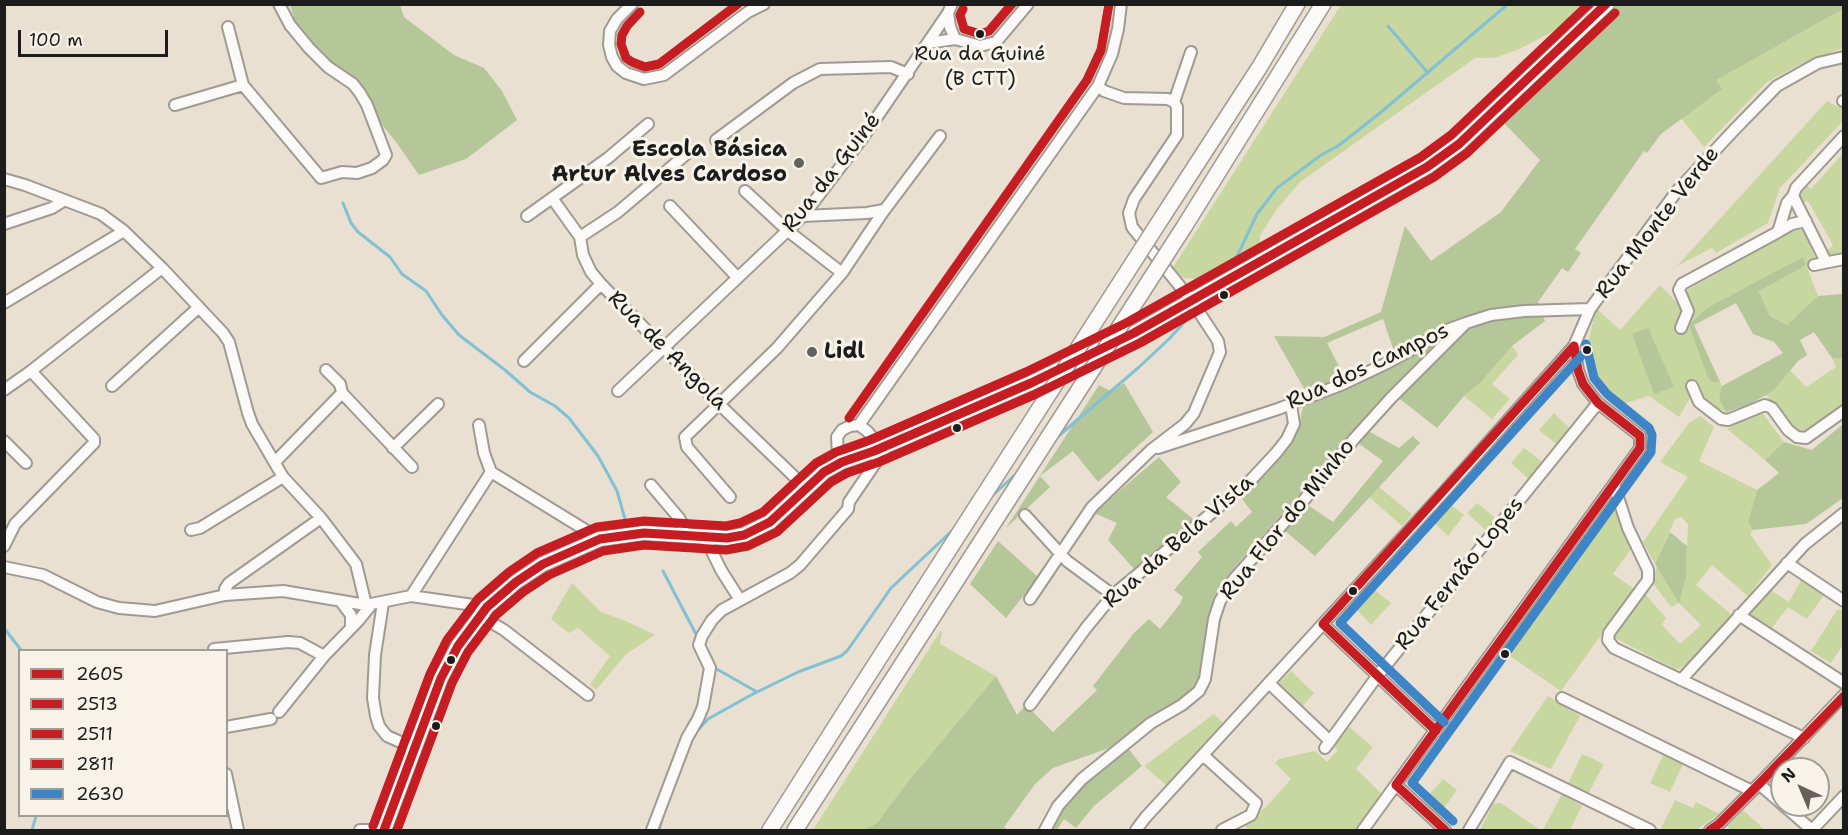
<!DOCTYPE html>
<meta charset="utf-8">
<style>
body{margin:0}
#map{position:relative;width:1848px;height:835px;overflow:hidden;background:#e9e0d2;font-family:"Shantell Sans",sans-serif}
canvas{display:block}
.frame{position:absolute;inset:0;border:6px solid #1c1c1c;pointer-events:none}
.legend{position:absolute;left:18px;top:649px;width:210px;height:168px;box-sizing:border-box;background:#f7f3e8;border:2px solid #9f9d96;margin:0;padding:8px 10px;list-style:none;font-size:18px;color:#1c1c1c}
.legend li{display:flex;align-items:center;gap:12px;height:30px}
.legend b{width:30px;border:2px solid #9f9d96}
.north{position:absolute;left:1770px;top:757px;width:60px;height:60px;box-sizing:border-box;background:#f7f3e8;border:2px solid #9f9d96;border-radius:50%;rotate:316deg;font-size:16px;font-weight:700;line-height:24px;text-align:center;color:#1c1c1c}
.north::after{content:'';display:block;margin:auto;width:21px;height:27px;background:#64615c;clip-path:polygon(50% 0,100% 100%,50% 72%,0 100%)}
.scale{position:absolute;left:18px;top:30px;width:150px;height:27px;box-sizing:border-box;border:3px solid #1c1c1c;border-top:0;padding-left:8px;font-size:18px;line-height:21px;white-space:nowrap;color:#1c1c1c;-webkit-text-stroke:4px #f7f3e8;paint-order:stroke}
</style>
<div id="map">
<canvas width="1848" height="835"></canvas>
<div class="frame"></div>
<ul class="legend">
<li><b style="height:8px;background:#c61d23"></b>2605</li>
<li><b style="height:8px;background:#c61d23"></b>2513</li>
<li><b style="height:8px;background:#c61d23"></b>2511</li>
<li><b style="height:8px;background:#c61d23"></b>2811</li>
<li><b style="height:8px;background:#3d85c6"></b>2630</li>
</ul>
<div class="north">N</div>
<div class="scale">100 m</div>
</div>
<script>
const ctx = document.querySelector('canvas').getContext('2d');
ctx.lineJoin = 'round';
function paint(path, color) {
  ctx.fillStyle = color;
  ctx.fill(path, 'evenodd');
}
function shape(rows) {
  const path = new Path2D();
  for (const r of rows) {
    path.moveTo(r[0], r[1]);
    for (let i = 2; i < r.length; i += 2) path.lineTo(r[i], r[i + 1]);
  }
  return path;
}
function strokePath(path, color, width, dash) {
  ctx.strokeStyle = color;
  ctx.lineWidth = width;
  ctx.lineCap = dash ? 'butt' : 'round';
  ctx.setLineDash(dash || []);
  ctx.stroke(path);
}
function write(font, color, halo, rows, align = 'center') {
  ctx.font = font + ' "Shantell Sans",sans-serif';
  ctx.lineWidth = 6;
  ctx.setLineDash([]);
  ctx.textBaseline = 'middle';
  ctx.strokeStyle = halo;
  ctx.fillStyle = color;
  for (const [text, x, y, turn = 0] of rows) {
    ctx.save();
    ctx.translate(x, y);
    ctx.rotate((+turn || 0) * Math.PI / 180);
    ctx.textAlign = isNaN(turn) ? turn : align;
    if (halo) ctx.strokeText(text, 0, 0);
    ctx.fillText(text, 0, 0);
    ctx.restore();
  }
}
const green = shape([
 [1341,5,1591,5,1558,35,1554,31,1517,50,1495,58,1475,58,1300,182,1276,210,1260,236,1259,248,1212,280,1183,278,1172,269],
 [1843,9,1843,48,1797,66,1767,82,1704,147,1681,118,1721,89,1715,80],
 [1827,101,1838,107,1843,107,1843,121,1780,188,1768,223,1716,253,1712,248,1677,266],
 [1843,153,1843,255,1832,256,1827,251,1833,245,1808,201,1802,202,1800,195,1806,185,1811,189],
 [1796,229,1803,230,1816,260,1806,265,1818,296,1787,325,1770,316,1759,290,1806,265,1689,325,1712,382,1720,382,1722,386,1719,399,1726,412,1714,406,1704,397,1695,379,1687,383,1691,396,1679,417,1649,396,1619,405,1612,403,1591,362,1585,357,1596,308,1620,330,1660,285,1682,308,1678,333,1682,333,1684,292],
 [1632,334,1673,387,1654,393],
 [1512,346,1518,355,1492,384,1510,399,1492,419,1464,396,1481,382],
 [1832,358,1843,359,1843,406,1810,430,1797,431,1766,395,1773,391,1790,370,1806,387,1836,367],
 [1757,412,1763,414,1784,442,1765,460,1727,429],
 [1554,413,1571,430,1559,446,1539,430],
 [1700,416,1714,427,1699,461,1757,490,1748,522,1753,530,1750,534,1772,565,1748,596,1712,565,1696,585,1732,615,1688,663,1679,669,1675,669,1615,638,1613,634,1645,594,1666,618,1662,625,1680,644,1701,625,1679,603,1671,607,1652,582,1657,567,1679,602,1686,578,1688,525,1682,517,1675,519,1655,564,1643,542,1688,477,1660,462,1689,423],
 [1524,448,1544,463,1530,480,1511,463],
 [1379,487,1412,514,1402,526,1369,497],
 [1613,495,1632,548,1613,574,1634,589,1561,691,1501,650],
 [1444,499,1464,515,1448,536,1427,516],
 [1477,503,1498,520,1489,533,1467,513],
 [1801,580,1824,595,1807,619,1788,607,1771,629,1755,619,1750,612,1770,590,1789,602],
 [572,583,601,612,626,621,655,635,626,654,596,690,590,684,610,656,578,628,569,633,551,619],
 [1366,583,1391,603,1371,625,1349,601],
 [1837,610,1843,610,1843,645,1831,663,1811,651],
 [941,630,942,632,940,644,996,676,906,784,877,823,864,830,813,830],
 [1291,671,1314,693,1300,709,1276,686],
 [1548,696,1580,716,1551,769,1510,751],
 [1214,714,1225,725,1167,786,1144,766],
 [1349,727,1373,747,1356,769,1383,795,1356,830,1248,830,1244,825,1268,805,1291,779,1275,763,1279,759,1315,751,1327,762,1338,750,1332,746],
 [1582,754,1604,764,1588,794,1568,784],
 [1664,754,1683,764,1670,792,1650,783],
 [1443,779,1457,790,1438,816,1422,803],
 [1562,794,1582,806,1570,830,1543,830],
 [1675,800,1693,808,1696,802,1719,814,1696,830,1667,830,1661,828],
 [1501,803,1540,830,1480,830,1493,804],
 [1743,810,1765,830,1731,830,1727,826]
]);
const forest = shape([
 [1617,4,1843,5,1843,9,1716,80,1722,89,1661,134,1647,153,1644,151,1575,249,1581,253,1568,272,1562,268,1538,302,1545,321,1512,346,1481,382,1464,396,1437,428,1391,392,1237,564,1223,583,1214,598,1207,621,1199,682,1187,695,1148,719,1109,748,1053,768,1035,784,1004,827,1008,830,864,830,877,823,906,784,996,676,1017,715,1026,705,1053,732,1097,690,1093,686,1134,633,1149,619,1160,629,1180,604,1183,597,1174,590,1202,557,1198,552,1231,521,1236,527,1252,512,1239,495,1292,439,1300,421,1306,392,1274,336,1324,337,1381,312,1405,226,1431,261,1501,212,1540,160,1497,116],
 [1383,319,1398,363,1349,386,1327,343],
 [290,5,400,5,404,17,454,55,484,68,502,91,517,120,466,159,419,175,396,142,326,55,297,27],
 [1803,257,1806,265,1759,291,1770,316,1787,325,1818,296,1843,294,1843,359,1832,358,1814,332,1800,340,1807,355,1798,361,1773,391,1750,404,1726,412,1719,399,1722,386,1783,353,1774,342,1753,334,1736,303,1694,325,1720,382,1712,382,1707,375,1689,325,1707,308],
 [1648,328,1674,387,1654,394,1632,334],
 [1124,383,1153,432,1098,482,1073,451,1040,476,1050,487,1006,528,1099,385,1112,392],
 [1843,424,1843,498,1806,524,1753,530,1748,522,1757,490,1779,473,1765,460,1784,442,1812,450],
 [1368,431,1399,448,1413,436,1420,443,1315,556,1284,530,1308,505,1333,522,1383,461,1358,443],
 [1159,457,1181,482,1166,497,1193,519,1134,569,1108,540,1117,523,1094,513],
 [1670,532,1687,546,1686,578,1679,603,1655,564],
 [998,541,1038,577,1006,618,970,584],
 [1127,747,1142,766,1094,806,1076,828,1064,819,1057,830,1049,830,1056,816,1082,786]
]);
const stream = shape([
 [1388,26,1428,73],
 [343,203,351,223,358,232,390,257,402,274,426,291,442,315,459,335,505,370,530,392,555,406,569,418,598,456,617,491,627,526],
 [1230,271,1257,214,1277,188,1321,155,1338,146,1380,113,1508,4],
 [1055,439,1138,368,1169,339,1191,315],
 [993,495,1017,473],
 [663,571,698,638],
 [4,628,21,650],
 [713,665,715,668,757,692],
 [697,731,708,719,751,695,798,672,841,656,847,651,891,588,954,529],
 [32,830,36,816],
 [659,830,666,806]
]);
const minor = shape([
 [632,4,617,19,610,31,609,45,612,57,617,66,626,73,644,79,664,75,748,12,764,4],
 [952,4,948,13,950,27,955,39,980,46,996,42,1028,4],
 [228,27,243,85,321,178,342,172,357,173,372,168,383,160,386,155,367,105,360,93,353,84,328,67,309,48,290,25,279,4],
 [928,43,955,39],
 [1843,101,1844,101],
 [1174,102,1191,52],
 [175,105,243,85],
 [716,140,793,83,820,69,891,67,908,74],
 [4,179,25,185,101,214,124,231,162,268,223,333,229,342,248,413,252,424,283,477,321,518,356,564,366,605],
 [745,191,788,231,842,273],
 [552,198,580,237,583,255,591,272,601,284,720,405,806,488],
 [670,206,737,277],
 [527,216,608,158,648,124],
 [803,216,867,213,884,210],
 [4,224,52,208,65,200],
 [1778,232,1792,224,1806,221],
 [580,237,618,212,690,151],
 [1826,262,1793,196,1796,188,1844,136],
 [1814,265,1844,259],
 [4,303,124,231],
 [1681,328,1688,311,1679,290,1682,284,1778,232,1787,203,1793,196],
 [524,361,601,284],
 [326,370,340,384,342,393,412,467],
 [112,386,199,307],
 [1692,386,1699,402,1721,419,1728,420,1765,405,1772,408,1788,430,1797,437,1806,438,1844,411],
 [4,390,31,371],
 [618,391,803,216,864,136,948,13],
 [479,425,484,453,491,472,600,539],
 [859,425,1098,86,1112,54,1118,29,1121,4],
 [4,441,26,463],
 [393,448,438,404],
 [1158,448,1278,409,1343,384,1385,364,1447,330,1466,323,1491,315,1524,311,1590,309],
 [275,462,342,393],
 [842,462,838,456,837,437,842,430,850,426,859,425,867,431,873,438,874,451],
 [651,485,679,518,683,525,684,534],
 [1614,485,1628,528,1648,570,1648,580,1609,633,1608,640,1614,648,1804,738],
 [730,497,687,447,685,437,777,348,842,273,883,212,940,136],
 [1025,515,1067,561,1113,595],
 [191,530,200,528,283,477],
 [705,537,721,570,740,600],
 [4,546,15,524,94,443,94,439,31,371,162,268],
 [1787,563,1844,601],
 [4,567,43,575,97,602,119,608,155,611,225,595,283,591,366,605,411,596,487,607],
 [225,595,225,589,229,583,321,518],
 [411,596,491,472],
 [1030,599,1092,507,1151,450,1185,424,1194,413,1220,352,1218,341,1191,300,1132,227,1129,213,1134,199,1177,135,1177,107,1174,102,1168,99,1124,98,1104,91,1098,86],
 [341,602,351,615,351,628],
 [383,603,375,655,373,698,376,716,379,726,387,736,414,748],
 [1739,615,1844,683],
 [480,616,504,630,588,695],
 [1323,624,1436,731],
 [214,649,288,642,300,643,324,656],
 [1681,680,1805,544,1844,513],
 [1270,684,1330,741],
 [1562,698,1752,791],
 [1030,705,1086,628,1113,595,1250,481,1276,453,1287,439,1294,424,1291,405],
 [279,712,324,656,358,621,372,604],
 [226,727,271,719],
 [1325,748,1378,675,1598,403],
 [1203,755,1256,803,1251,815,1222,830],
 [226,774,238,830],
 [1759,784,1782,804],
 [1396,785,1445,830],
 [1783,805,1812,830],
 [360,830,374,830],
 [652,830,687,738,698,719,703,707,710,668,699,645,702,636,712,620,722,610,790,573,800,565,848,509,849,502,887,446],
 [1045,830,1058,806,1082,779,1151,723,1182,705,1199,691,1205,679,1214,619,1220,601,1234,579,1304,500,1354,439,1391,398,1466,323],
 [1136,830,1145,818,1443,493,1574,346,1590,309,1677,191,1735,129,1777,86,1818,63,1844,57],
 [1363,830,1640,448,1640,436,1598,403,1583,384,1578,370,1574,346],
 [1469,830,1510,762,1650,830],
 [1710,830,1719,824,1759,784,1844,695],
 [1812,830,1844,796]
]);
const major = shape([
 [384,830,441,678,458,646,487,607,516,582,543,564,600,539,644,533,727,538,744,535,770,522,824,472,842,462,874,451,1031,383,1134,333,1427,167,1459,144,1607,4]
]);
const highway = shape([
 [1163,216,1259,68,1297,4],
 [1184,227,1323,4],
 [770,830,846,710],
 [795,830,865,722]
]);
const highwayBridge = shape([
 [846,710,1163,216],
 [865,722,1184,227]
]);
const bus1 = shape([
 [384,830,441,678,458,646,487,607,516,582,543,564,600,539,644,533,727,538,744,535,770,522,824,472,842,462,874,451,1031,383,1134,333,1427,167,1459,144,1606,4]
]);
const bus2 = shape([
 [397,830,452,683,468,652,496,615,523,592,549,575,603,551,644,545,726,550,748,546,777,532,831,482,847,473,879,462,1036,394,1140,343,1434,177,1467,153,1615,13]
]);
const bus3 = shape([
 [963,9,960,15,964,29,980,34,989,31,1012,4],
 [640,12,627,26,622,35,621,44,626,58,632,62,645,67,659,64,738,4],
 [849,418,1087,80,1101,50,1109,4],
 [373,826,430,674,447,640,478,599,509,572,537,553,597,527,644,521,726,526,740,523,763,512,816,463,836,452,870,440,1026,372,1128,322,1421,157,1451,135,1589,4]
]);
const bus4 = shape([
 [1436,731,1323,624,1574,346],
 [1396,785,1640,448,1640,436,1598,403,1583,384,1578,370,1574,346],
 [1396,785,1445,830],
 [1710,830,1719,824,1759,784,1844,696]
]);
const bus5 = shape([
 [1444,722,1340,623,1583,354],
 [1453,821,1412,783,1651,452,1652,435,1649,428,1607,394,1594,378,1586,344]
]);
const markers = [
 [980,34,5,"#1c1c1c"],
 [799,163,6,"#64615c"],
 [1224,295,5,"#1c1c1c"],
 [1587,350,5,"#1c1c1c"],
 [812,352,6,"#64615c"],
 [957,428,5,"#1c1c1c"],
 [1353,591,5,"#1c1c1c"],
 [1505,654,5,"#1c1c1c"],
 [451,660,5,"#1c1c1c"],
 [436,726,5,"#1c1c1c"]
];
const busNames = [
 ["Rua da Guiné",980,55],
 ["(B CTT)",980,80]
];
const poiNames = [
 ["Escola Básica",787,150],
 ["Artur Alves Cardoso",787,175],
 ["Lidl",824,352,"left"]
];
const streetNames = [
 ["Rua da Guiné",832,173,-52],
 ["Rua Monte Verde",1658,223,-52],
 ["Rua de Angola",667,351,45],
 ["Rua dos Campos",1368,367,-25],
 ["Rua Flor do Minho",1288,520,-51],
 ["Rua da Bela Vista",1179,542,-41],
 ["Rua Fernão Lopes",1460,574,-51]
];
paint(green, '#c8d6a0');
paint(forest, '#b5c698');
strokePath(stream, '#82c0d3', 3);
strokePath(minor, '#9f9a92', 14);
strokePath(major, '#9f9a92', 16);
strokePath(highway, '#9f9a92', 18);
strokePath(minor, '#fcfaf8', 10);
strokePath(major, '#fcfaf8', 14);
strokePath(highway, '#fcfaf8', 15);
strokePath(highwayBridge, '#9f9a92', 18, []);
strokePath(highwayBridge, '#fcfaf8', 15);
strokePath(bus1, '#c61d23', 9);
strokePath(bus2, '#c61d23', 9);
strokePath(bus3, '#c61d23', 9);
strokePath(bus4, '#c61d23', 9);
strokePath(bus5, '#3d85c6', 9);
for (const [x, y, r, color] of markers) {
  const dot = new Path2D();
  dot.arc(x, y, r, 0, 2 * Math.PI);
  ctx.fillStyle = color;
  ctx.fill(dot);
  strokePath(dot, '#f7f3e8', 2);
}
write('20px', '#1c1c1c', '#f7f3e8', busNames);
write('bold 22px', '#1c1c1c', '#f7f3e8', poiNames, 'right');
write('22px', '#1c1c1c', '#f7f3e8', streetNames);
</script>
